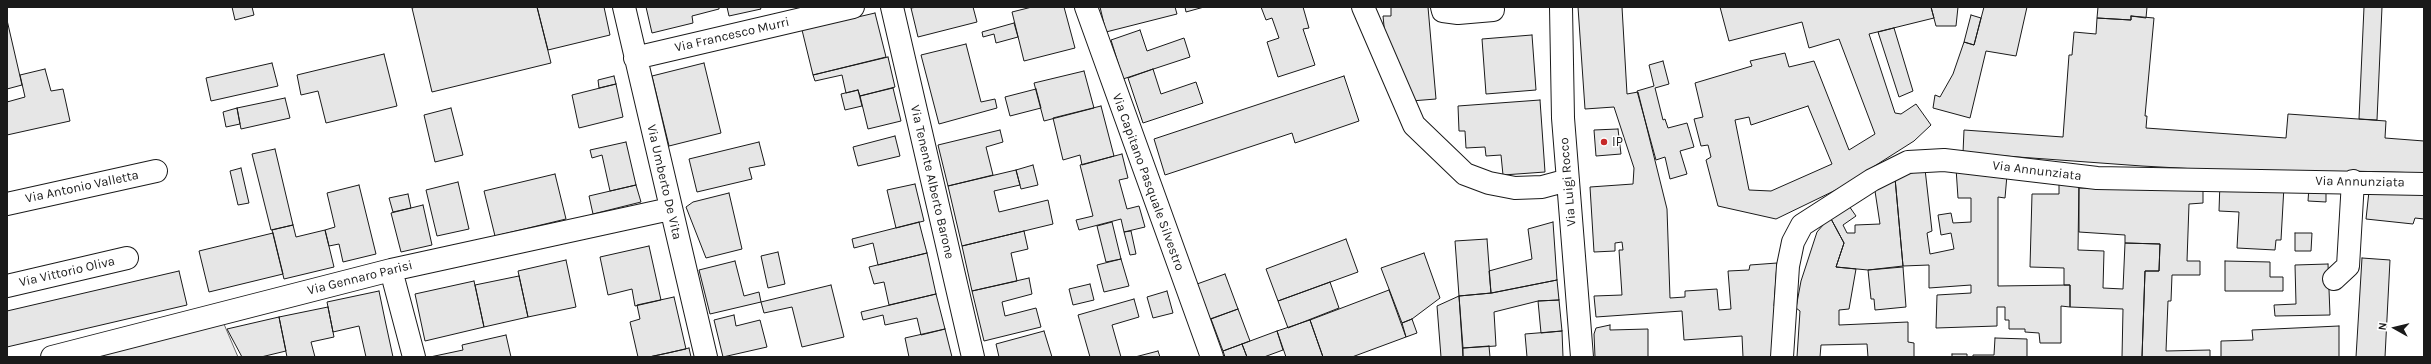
<!DOCTYPE html>
<style>
body{margin:0}
#map{position:relative;width:2431px;height:364px;overflow:hidden;background:#fff;font-family:Karla,sans-serif}
canvas{display:block}
.frame{position:absolute;inset:0;border:8px solid #1a1a1a;pointer-events:none}
.north{position:absolute;left:2375px;top:308px;width:40px;height:40px;-webkit-text-stroke:3px #fff;paint-order:stroke;rotate:278deg;font-size:11px;font-weight:700;line-height:16px;text-align:center;color:#1a1a1a}
.north::after{content:'';display:block;margin:auto;width:14px;height:18px;background:#1a1a1a;clip-path:polygon(50% 0,100% 100%,50% 72%,0 100%)}
</style>
<div id="map">
<canvas width="2431" height="364"></canvas>
<div class="frame"></div>
<div class="north">N</div>
</div>
<script>
const ctx = document.querySelector('canvas').getContext('2d');
ctx.lineJoin = 'round';
function paint(path, color) {
  ctx.fillStyle = color;
  ctx.fill(path, 'evenodd');
}
function shape(rows) {
  const path = new Path2D();
  for (const r of rows) {
    path.moveTo(r[0], r[1]);
    for (let i = 2; i < r.length; i += 2) path.lineTo(r[i], r[i + 1]);
  }
  return path;
}
function strokePath(path, color, width, dash) {
  ctx.strokeStyle = color;
  ctx.lineWidth = width;
  ctx.lineCap = dash ? 'butt' : 'round';
  ctx.setLineDash(dash || []);
  ctx.stroke(path);
}
function write(font, color, halo, rows, align = 'center') {
  ctx.font = font + ' Karla,sans-serif';
  ctx.lineWidth = 3;
  ctx.setLineDash([]);
  ctx.textBaseline = 'middle';
  ctx.strokeStyle = halo;
  ctx.fillStyle = color;
  for (const [text, x, y, turn = 0] of rows) {
    ctx.save();
    ctx.translate(x, y);
    ctx.rotate((+turn || 0) * Math.PI / 180);
    ctx.textAlign = isNaN(turn) ? turn : align;
    if (halo) ctx.strokeText(text, 0, 0);
    ctx.fillText(text, 0, 0);
    ctx.restore();
  }
}
const built = shape([
 [221,317,238,357,79,357,221,317]
]);
const building = shape([
 [232,7,252,7,254,15,235,20,232,7],
 [416,7,537,7,551,63,432,92,412,8,416,7],
 [537,7,604,7,610,35,548,50,537,7],
 [646,7,719,7,719,9,692,16,693,23,652,33,646,7],
 [727,7,760,7,761,9,729,16,727,7],
 [917,7,973,7,977,22,918,37,911,8,917,7],
 [1032,7,1064,7,1075,48,1024,61,1012,12,1032,7],
 [1100,7,1175,7,1177,14,1106,32,1100,7],
 [1185,7,1204,7,1186,12,1185,7],
 [1261,7,1303,7,1309,28,1303,29,1315,65,1278,77,1267,42,1279,38,1272,18,1266,20,1261,7],
 [1391,7,1428,7,1436,99,1411,101,1387,56,1383,16,1391,16,1391,7],
 [1578,7,1622,7,1627,94,1638,92,1667,209,1670,298,1685,297,1685,291,1717,289,1719,310,1731,309,1728,271,1749,270,1750,265,1777,263,1774,306,1779,307,1777,357,1743,357,1742,336,1684,340,1682,311,1596,317,1594,296,1622,295,1619,250,1623,250,1622,242,1615,243,1615,251,1594,252,1590,187,1633,184,1634,168,1614,107,1585,109,1578,7],
 [1720,7,1931,7,1934,18,1869,34,1895,113,1901,114,1916,104,1931,125,1914,141,1840,188,1776,219,1718,206,1706,160,1711,157,1708,145,1701,146,1694,119,1703,117,1695,83,1752,66,1750,61,1785,53,1789,67,1814,61,1849,150,1875,134,1839,39,1809,48,1802,22,1729,41,1720,7],
 [1808,106,1832,164,1771,191,1749,190,1735,120,1749,117,1751,125,1808,106],
 [1931,7,1958,7,1956,26,1936,26,1931,7],
 [1984,7,2027,7,2016,56,1986,51,1970,118,1933,108,1935,95,1940,97,1953,74,1964,42,1974,45,1984,7],
 [2098,7,2147,7,2146,18,2131,16,2131,20,2097,18,2098,7],
 [2364,7,2382,7,2377,120,2359,119,2364,7],
 [875,13,886,57,813,75,802,30,875,13],
 [1971,15,1981,18,1974,45,1964,42,1971,15],
 [2131,16,2154,18,2145,116,2147,116,2146,128,2286,138,2288,114,2386,121,2385,138,2424,141,2424,173,2349,171,2348,175,2288,174,2142,166,1963,153,1964,130,2063,137,2069,55,2072,55,2074,32,2096,34,2097,18,2131,20,2131,16],
 [7,20,22,85,7,89,7,20],
 [1014,23,1018,37,996,43,994,34,983,37,982,32,1014,23],
 [1894,28,1913,91,1899,97,1878,32,1894,28],
 [1140,30,1147,51,1184,38,1190,57,1123,79,1111,40,1140,30],
 [1532,35,1536,90,1486,94,1482,39,1532,35],
 [966,44,981,102,995,99,997,108,939,124,921,55,966,44],
 [384,54,397,106,326,123,318,91,301,95,297,75,384,54],
 [888,57,895,87,860,96,858,90,846,93,842,75,815,81,813,75,888,57],
 [1663,61,1669,84,1655,88,1663,120,1665,119,1668,128,1687,123,1694,147,1680,151,1687,174,1670,179,1665,157,1656,160,1637,91,1654,86,1649,65,1663,61],
 [272,63,278,86,211,101,206,78,272,63],
 [704,63,721,133,669,146,652,76,704,63],
 [45,69,51,91,63,89,70,121,7,135,7,102,25,97,20,75,45,69],
 [1153,69,1161,94,1196,82,1203,103,1143,123,1128,78,1153,69],
 [1084,71,1094,108,1044,121,1034,83,1084,71],
 [614,76,616,84,599,88,598,80,614,76],
 [1344,76,1359,121,1295,143,1292,133,1165,175,1154,139,1344,76],
 [616,84,623,117,579,128,572,95,616,84],
 [893,88,901,121,868,129,860,96,893,88],
 [1036,89,1041,108,1010,116,1005,97,1036,89],
 [858,90,862,106,845,110,841,94,858,90],
 [285,98,290,118,241,129,237,108,285,98],
 [1540,100,1545,172,1503,175,1501,155,1486,156,1485,147,1466,148,1465,131,1459,131,1458,106,1540,100],
 [1101,106,1114,156,1082,165,1080,155,1063,160,1053,118,1101,106],
 [237,108,240,124,226,127,223,112,237,108],
 [451,108,463,155,435,162,424,115,451,108],
 [1618,129,1621,154,1596,156,1594,130,1618,129],
 [1000,130,1003,142,986,147,993,175,948,186,938,145,1000,130],
 [895,136,900,156,858,166,853,147,895,136],
 [626,142,636,185,610,191,602,155,592,158,590,150,626,142],
 [759,142,765,165,749,168,752,179,697,192,689,159,759,142],
 [275,149,293,225,271,230,252,154,275,149],
 [1122,154,1128,178,1119,180,1127,209,1139,206,1145,227,1124,232,1121,219,1079,230,1076,220,1093,216,1080,165,1122,154],
 [1033,165,1038,185,1021,189,1016,170,1033,165],
 [241,168,249,203,238,205,230,171,241,168],
 [1956,168,2007,175,2005,198,1998,197,1998,286,2070,285,2070,307,2061,306,2061,343,2040,343,2039,333,2025,332,2025,329,2009,329,2009,320,2005,320,2005,307,1997,307,1997,326,1936,328,1937,295,1971,293,1971,285,1929,288,1929,265,1903,266,1895,178,1925,169,1932,231,1927,233,1930,254,1954,249,1951,233,1941,235,1938,215,1951,213,1953,223,1971,222,1971,198,1958,198,1956,168],
 [1016,170,1020,185,994,191,999,212,1048,200,1053,224,962,246,948,186,1016,170],
 [555,174,566,219,495,236,484,191,555,174],
 [1895,178,1903,266,1868,270,1836,267,1844,243,1830,217,1849,206,1856,216,1843,225,1847,233,1855,233,1855,225,1880,224,1875,191,1895,178],
 [2059,178,2079,179,2078,250,2104,251,2103,288,2123,289,2125,243,2160,244,2159,271,2145,271,2142,357,2122,357,2123,309,2070,307,2070,285,2064,285,2064,268,2030,267,2032,194,2059,194,2059,178],
 [458,182,469,229,437,236,426,190,458,182],
 [2220,182,2284,186,2281,240,2276,240,2275,250,2237,248,2239,212,2219,211,2220,182],
 [2370,182,2424,188,2424,219,2415,218,2413,224,2366,219,2370,182],
 [915,184,924,221,896,228,887,190,915,184],
 [359,185,376,254,343,262,339,244,329,246,325,230,335,227,327,193,359,185],
 [636,185,641,202,593,214,589,196,636,185],
 [2203,186,2203,203,2189,204,2187,261,2200,261,2200,275,2172,275,2171,301,2168,301,2166,351,2210,350,2210,357,2142,357,2145,271,2159,271,2160,244,2125,243,2125,235,2079,232,2079,188,2168,189,2203,186],
 [2309,187,2326,187,2326,202,2308,201,2309,187],
 [729,193,742,249,706,258,686,207,693,202,729,193],
 [408,194,411,208,393,212,389,198,408,194],
 [423,205,432,245,401,252,391,213,423,205],
 [1830,217,1844,243,1836,267,1856,269,1849,309,1839,310,1839,325,1908,322,1908,342,1914,343,1914,357,1868,357,1867,344,1821,345,1820,357,1797,357,1800,311,1796,308,1801,281,1817,232,1830,217],
 [919,222,927,253,878,265,873,243,854,248,852,239,919,222],
 [1112,222,1121,259,1106,262,1097,226,1112,222],
 [1553,222,1557,280,1491,293,1489,271,1532,259,1528,229,1553,222],
 [293,225,296,237,325,230,334,267,284,279,272,230,293,225],
 [1024,231,1028,249,1011,253,1017,281,972,291,962,246,1024,231],
 [1131,231,1136,254,1130,255,1124,232,1131,231],
 [273,233,283,274,209,292,199,251,273,233],
 [2295,233,2312,233,2311,251,2295,251,2295,233],
 [1346,239,1358,272,1278,301,1266,269,1346,239],
 [1487,239,1491,293,1459,296,1455,241,1487,239],
 [649,246,661,300,635,306,632,289,608,295,600,257,649,246],
 [778,252,785,284,768,288,761,256,778,252],
 [927,253,936,294,889,305,884,282,874,284,869,267,927,253],
 [1424,253,1440,298,1412,319,1402,323,1381,268,1424,253],
 [2362,258,2390,260,2385,357,2356,357,2362,258],
 [1121,259,1129,286,1104,292,1097,265,1121,259],
 [566,260,576,307,528,317,518,271,566,260],
 [735,261,744,296,759,292,761,302,710,314,699,270,735,261],
 [2225,261,2270,262,2270,277,2283,277,2283,291,2225,291,2225,261],
 [2328,264,2330,315,2275,316,2274,305,2296,304,2295,265,2328,264],
 [1903,267,1906,307,1875,310,1874,299,1871,299,1868,270,1903,267],
 [179,271,187,305,7,347,7,311,179,271],
 [1225,274,1238,309,1210,319,1197,284,1225,274],
 [519,276,528,317,484,327,475,285,519,276],
 [1029,278,1032,294,1002,302,1005,316,1036,308,1041,327,984,341,972,291,1029,278],
 [1557,280,1559,300,1538,301,1494,312,1496,346,1463,348,1459,296,1492,293,1557,280],
 [474,281,484,327,425,341,415,294,474,281],
 [1330,282,1339,308,1288,328,1278,301,1330,282],
 [1090,284,1094,300,1073,305,1069,289,1090,284],
 [831,285,844,337,802,347,792,307,764,313,761,302,831,285],
 [1389,290,1406,337,1352,357,1323,357,1310,320,1389,290],
 [379,291,385,320,393,357,366,357,359,326,333,332,327,302,379,291],
 [1167,291,1173,313,1153,318,1147,297,1167,291],
 [936,294,945,329,921,335,917,318,885,325,883,315,863,320,861,312,936,294],
 [1459,296,1463,357,1441,357,1437,306,1459,296],
 [674,297,686,349,649,357,638,357,630,322,640,319,637,305,674,297],
 [1134,299,1139,317,1112,325,1121,357,1090,357,1078,315,1134,299],
 [1559,300,1562,331,1541,333,1538,301,1559,300],
 [328,307,334,337,311,342,315,357,287,357,279,317,328,307],
 [1238,309,1250,341,1223,351,1211,319,1238,309],
 [734,315,736,326,760,320,767,347,723,357,714,320,734,315],
 [279,317,286,351,261,357,242,357,227,329,279,317],
 [1412,319,1417,333,1406,337,1402,323,1412,319],
 [1310,320,1323,357,1286,357,1277,331,1310,320],
 [1610,325,1610,330,1648,329,1648,357,1595,357,1594,334,1596,328,1610,325],
 [2339,326,2339,357,2221,357,2221,341,2253,340,2252,330,2339,326],
 [945,329,952,357,909,357,905,338,945,329],
 [1044,331,1052,357,999,357,996,344,1044,331],
 [1277,331,1283,350,1264,357,1247,357,1242,344,1277,331],
 [1562,331,1563,357,1527,357,1525,334,1562,331],
 [506,335,511,357,430,357,463,350,462,345,506,335],
 [1995,338,2027,339,2027,357,1973,357,1973,355,1994,355,1995,338],
 [1242,344,1247,357,1225,357,1223,351,1242,344],
 [1489,346,1490,357,1463,357,1463,348,1489,346],
 [689,348,691,357,649,357,668,353,689,348],
 [1158,351,1160,357,1135,357,1158,351],
 [1952,354,1967,354,1967,357,1952,357,1952,354]
]);
const street = shape([
 [624,7,706,357],
 [892,7,973,357],
 [1086,7,1212,357],
 [1363,7,1414,125,1465,174,1489,183,1515,188,1542,187,1568,180],
 [1442,7,1443,11,1458,13,1493,10],
 [1561,7,1563,118,1582,357],
 [635,58,853,7],
 [7,204,156,171],
 [391,270,414,357],
 [2334,279,2348,266,2353,181],
 [7,286,127,258],
 [52,357,391,270,670,209],
 [1782,357,1788,266,1793,242,1802,225,1872,180,1908,162,1944,160,2097,178,2424,184]
]);
const markers = [
 [1604,142,4,"#c62828"]
];
const streetNames = [
 ["Via Francesco Murri",732,35,-13],
 ["Via Annunziata",2037,171,7],
 ["Via Umberto De Vita",664,182,77],
 ["Via Tenente Alberto Barone",932,182,77],
 ["Via Capitano Pasquale Silvestro",1148,182,70],
 ["Via Luigi Rocco",1568,182,-95],
 ["Via Annunziata",2360,182,1],
 ["Via Antonio Valletta",82,187,-12],
 ["Via Vittorio Oliva",67,272,-13],
 ["Via Gennaro Parisi",360,278,-14]
];
const poiNames = [
 ["IP",1612,142]
];
paint(built, '#ededed');
strokePath(built, '#6a6a6a', 1);
paint(building, '#e6e6e6');
strokePath(building, '#1a1a1a', 1);
strokePath(street, '#1a1a1a', 24);
strokePath(street, '#fff', 22);
for (const [x, y, r, color] of markers) {
  const dot = new Path2D();
  dot.arc(x, y, r, 0, 2 * Math.PI);
  ctx.fillStyle = color;
  ctx.fill(dot);
  strokePath(dot, '#fff', 1.5);
}
write('13px', '#1a1a1a', '#fff', streetNames);
write('13px', '#1a1a1a', '#fff', poiNames, 'left');
</script>
